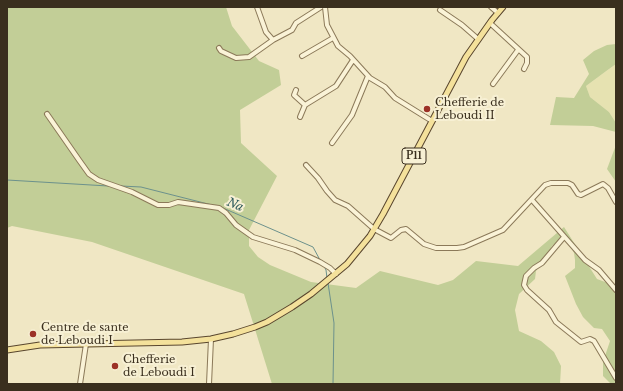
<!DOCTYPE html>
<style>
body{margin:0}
#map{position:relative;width:623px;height:391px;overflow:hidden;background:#f0e7c4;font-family:"Libre Baskerville",serif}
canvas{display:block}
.frame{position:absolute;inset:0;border:8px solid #3a2f1e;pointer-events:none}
</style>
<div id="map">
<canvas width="623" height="391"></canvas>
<div class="frame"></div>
</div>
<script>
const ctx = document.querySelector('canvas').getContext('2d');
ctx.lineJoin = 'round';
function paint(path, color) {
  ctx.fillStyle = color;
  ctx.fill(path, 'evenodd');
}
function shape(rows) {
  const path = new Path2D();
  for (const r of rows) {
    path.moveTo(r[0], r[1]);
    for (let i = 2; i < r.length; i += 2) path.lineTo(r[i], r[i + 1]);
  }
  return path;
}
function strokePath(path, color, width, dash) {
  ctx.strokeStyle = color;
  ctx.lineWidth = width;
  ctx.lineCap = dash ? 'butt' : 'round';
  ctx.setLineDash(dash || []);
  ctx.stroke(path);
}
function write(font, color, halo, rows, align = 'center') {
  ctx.font = font + ' "Libre Baskerville",serif';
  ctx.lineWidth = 4;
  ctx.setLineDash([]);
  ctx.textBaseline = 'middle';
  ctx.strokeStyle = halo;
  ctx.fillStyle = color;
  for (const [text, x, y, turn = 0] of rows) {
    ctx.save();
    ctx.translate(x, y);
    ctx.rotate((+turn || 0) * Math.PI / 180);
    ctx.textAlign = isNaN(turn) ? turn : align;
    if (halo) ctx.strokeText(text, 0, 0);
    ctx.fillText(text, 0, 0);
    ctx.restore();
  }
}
const farmland = shape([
 [616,64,616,123,609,112,590,97,586,86]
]);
const green = shape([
 [7,7,226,7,232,26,259,61,279,70,281,85,240,110,241,143,277,176,249,230,249,246,258,257,270,265,311,282,356,288,380,271,438,285,453,280,476,261,518,266,564,227,597,279,616,286,616,384,611,384,603,376,603,362,610,341,602,329,594,328,583,317,576,304,565,276,575,268,575,260,574,253,568,241,564,237,552,246,544,261,536,271,535,279,519,294,515,310,519,331,541,341,554,352,561,366,560,384,272,384,244,294,92,242,12,226,7,228],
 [616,44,616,64,609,69,586,86,590,97,609,112,616,123,616,132,593,126,550,125,556,97,574,98,589,74,583,60,594,51,607,45],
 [616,145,616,182,607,169]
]);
const stream = shape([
 [7,180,108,186],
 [121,186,141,187,212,205],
 [223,208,313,247,320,260],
 [324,266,326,270,327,278],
 [328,283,334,323,333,384]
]);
const minor = shape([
 [257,7,266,32,273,40,292,30,296,23,321,7],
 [325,7,327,25,338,46,350,56,370,78,385,87,395,98,432,121],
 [491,7,498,13],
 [440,10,462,25,478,39],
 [490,23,527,57,527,63,524,69],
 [219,48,221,51,236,58,249,57,273,40],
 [302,56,333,38],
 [493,84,518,50],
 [296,90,294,95,305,105],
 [47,114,79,160,89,174,98,180,132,192,158,205,169,205,178,202,219,208,226,213,236,225,253,237,295,250,320,262,330,268,336,274],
 [300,117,305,105,336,86,353,60],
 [332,143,352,115,368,76],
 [306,165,318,178,327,191,335,200,348,206,374,229,391,238,401,230,406,229,424,244,436,248,457,248,464,247,503,230,545,185,551,183,568,183,572,185,578,194,581,195,603,184,608,188,616,202],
 [532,200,585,260,599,270,616,290],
 [564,237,542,263,534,268,526,276,524,285,527,290,549,310,556,322,581,342,590,339,594,341,616,378],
 [80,384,86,344],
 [209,384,211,339]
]);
const major = shape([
 [7,350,40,345,182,342,211,339,233,334,255,327,267,322,292,307,311,294,347,264,370,236,383,214,466,57,492,20,503,7]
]);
const markers = [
 [427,109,4,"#9c3227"],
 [33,334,4,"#9c3227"],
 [115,366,4,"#9c3227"]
];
const shields = [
 [414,156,24]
];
const shieldNames = [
 ["P11",414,156]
];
const poiNames = [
 ["Chefferie de",435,103],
 ["Leboudi II",435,116],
 ["Centre de sante",41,328],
 ["de Leboudi I",41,341],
 ["Chefferie",123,360],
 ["de Leboudi I",123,373]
];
const waterNames = [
 ["Na",235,205,23]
];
paint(farmland, '#e6e2b1');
paint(green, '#c2ce97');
strokePath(stream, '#6c918c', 1);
strokePath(minor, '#8b7959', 6);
strokePath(major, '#59462e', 7);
strokePath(minor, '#faf3d7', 4);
strokePath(major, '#f4e19b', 5);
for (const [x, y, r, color] of markers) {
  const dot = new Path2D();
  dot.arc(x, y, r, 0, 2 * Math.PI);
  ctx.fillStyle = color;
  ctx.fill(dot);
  strokePath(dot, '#f7f0d4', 1.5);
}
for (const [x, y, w] of shields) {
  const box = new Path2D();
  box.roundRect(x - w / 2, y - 8, w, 16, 3);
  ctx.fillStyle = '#f7f0d4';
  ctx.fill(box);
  strokePath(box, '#3a2f1e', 1);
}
write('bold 10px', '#3a2f1e', null, shieldNames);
write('11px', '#3a2f1e', '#f7f0d4', poiNames, 'left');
write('italic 12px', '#2d595b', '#f7f0d4', waterNames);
</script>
